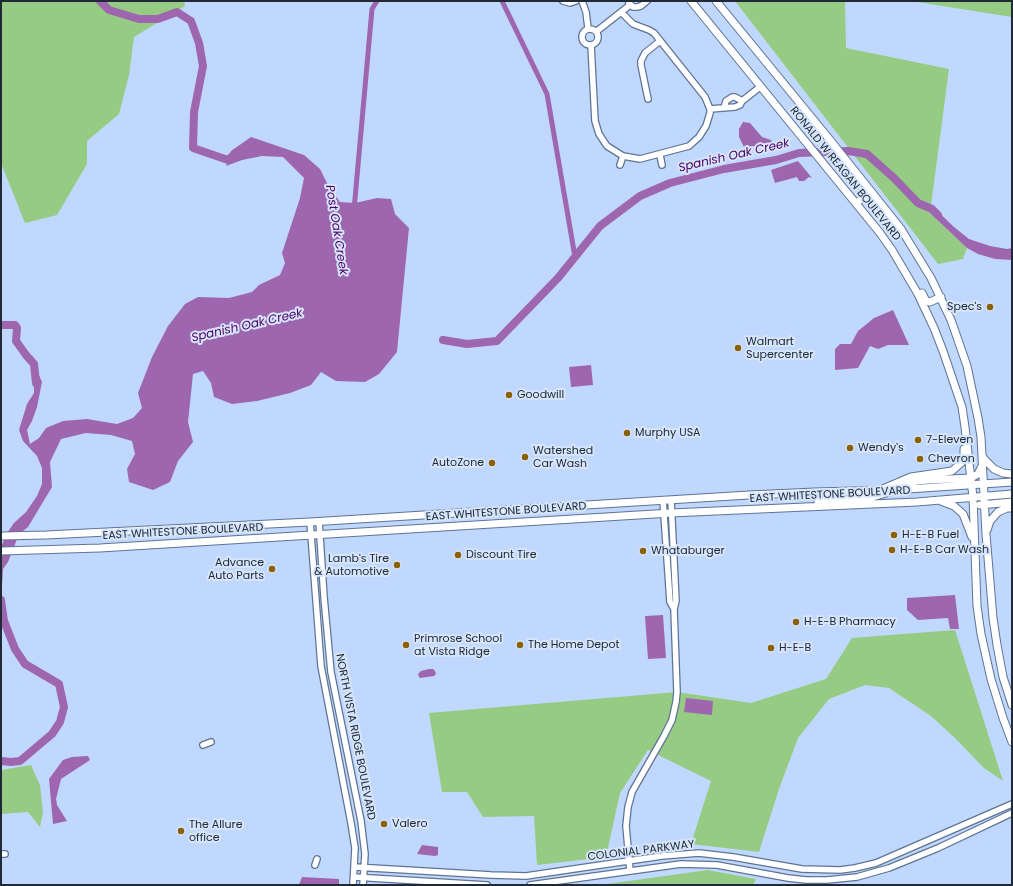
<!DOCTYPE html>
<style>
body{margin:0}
#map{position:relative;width:1013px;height:886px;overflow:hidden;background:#c0d8fd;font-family:Poppins,sans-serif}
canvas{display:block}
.frame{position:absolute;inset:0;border:2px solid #202936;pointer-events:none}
</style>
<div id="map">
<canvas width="1013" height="886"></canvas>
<div class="frame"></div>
</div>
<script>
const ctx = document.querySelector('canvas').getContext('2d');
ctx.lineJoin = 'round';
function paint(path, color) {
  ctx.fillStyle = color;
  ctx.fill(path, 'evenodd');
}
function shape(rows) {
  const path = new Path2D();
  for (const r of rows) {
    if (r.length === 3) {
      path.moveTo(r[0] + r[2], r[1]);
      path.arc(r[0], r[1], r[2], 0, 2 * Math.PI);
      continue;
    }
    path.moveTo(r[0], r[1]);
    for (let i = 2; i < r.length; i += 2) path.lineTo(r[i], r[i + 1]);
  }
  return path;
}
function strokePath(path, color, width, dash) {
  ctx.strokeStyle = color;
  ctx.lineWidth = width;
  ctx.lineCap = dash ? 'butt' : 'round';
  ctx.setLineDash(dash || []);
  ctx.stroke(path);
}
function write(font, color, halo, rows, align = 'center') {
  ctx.font = font + ' Poppins,sans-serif';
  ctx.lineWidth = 4;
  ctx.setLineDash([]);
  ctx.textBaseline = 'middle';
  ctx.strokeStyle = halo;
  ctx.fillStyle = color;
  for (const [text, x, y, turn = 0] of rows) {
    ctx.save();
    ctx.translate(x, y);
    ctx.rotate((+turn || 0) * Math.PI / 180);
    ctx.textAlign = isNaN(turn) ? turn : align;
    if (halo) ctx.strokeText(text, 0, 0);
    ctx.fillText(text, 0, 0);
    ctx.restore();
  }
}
const green = shape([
 [1,1,184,1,185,6,134,37,129,75,119,114,87,141,87,164,57,215,25,223,1,163],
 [735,1,845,1,846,48,949,69,930,213,967,248,963,259,938,264],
 [911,1,1012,1,1012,17],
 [955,630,1003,781,984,768,955,738,931,716,889,688,865,685,829,699,798,738,779,789,759,852,691,844,711,781,648,750,620,793,606,857,537,865,534,816,483,817,467,792,442,792,429,713,677,692,751,703,826,679,852,638],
 [31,765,40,785,43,812,40,827,28,812,1,814,1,770],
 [708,870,756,879,753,885,600,885]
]);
const water = shape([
 [743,122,750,123,762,137,771,140,773,143,767,145,744,147,739,137,739,129],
 [251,137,304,155,320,169,329,187,340,202,355,203,377,198,391,199,395,214,409,228,397,352,379,374,365,382,336,381,321,372,311,385,290,393,257,401,232,404,214,397,211,383,203,371,193,374,188,422,193,442,178,461,170,482,153,490,129,482,127,469,135,454,132,441,111,435,86,433,61,439,50,462,52,487,28,527,19,534,8,562,3,569,1,603,1,547,7,533,14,523,26,512,37,496,42,484,42,468,37,456,23,441,19,430,27,404,34,393,34,364,42,382,37,407,32,421,27,430,30,444,39,438,46,428,63,421,87,419,117,424,133,418,142,408,138,393,152,357,168,326,185,304,198,297,229,298,252,292,259,285,280,275,285,263,282,253,300,198,304,178,283,157,262,156,242,160,226,166,231,151],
 [798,161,812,178,809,177,804,181,799,181,797,177,775,183,771,170],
 [932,206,954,227,969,239,990,246,1007,249,1012,248,1012,260,995,259,978,254,967,248,930,213],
 [893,310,909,345,888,345,878,349,870,346,858,368,835,370,835,349,840,344,851,344,858,331,874,318],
 [591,365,593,385,571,387,569,367],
 [955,595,959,629,950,629,948,618,918,620,907,610,907,598],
 [663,615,666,658,648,659,645,616],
 [429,669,433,669,435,671,436,674,434,676,420,678,419,677,418,674,421,671],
 [686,698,713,701,712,715,684,712],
 [88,756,90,760,61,779,56,799,57,805,67,821,53,824,49,779,63,760,72,757],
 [422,845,438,847,438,855,435,856,417,854],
 [302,877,339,879,339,885,299,885]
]);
const stream = shape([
 [1,763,4,761]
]);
const canal = shape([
 [502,1,547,94,575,257],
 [354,210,372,9,377,1]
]);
const river = shape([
 [100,1,109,10,139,19,158,19,177,12,191,21,199,43,203,66,194,112,193,148,228,160,237,152],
 [1,325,15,325,17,328,16,341,26,355,34,364,36,383],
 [443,340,467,344,497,341,558,278,600,226,640,196,670,183,724,169,776,160,799,153,848,151,867,154,894,178,918,203,932,209,938,215],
 [1,600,4,621,15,649,25,664,59,684,64,707,60,722,52,734,20,761,11,762,1,761]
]);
const minor = shape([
 [563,1,570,3,576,1],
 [582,1,586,12,588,28],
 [629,3,633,7,637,7,641,6,647,1],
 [590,37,8],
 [597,31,630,5],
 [591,45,595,121,599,134,607,146,623,156,640,159,689,146,699,137,706,126,710,113,710,109,705,97,654,33,649,30,633,24,621,12],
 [648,99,641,65,641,61,645,53,660,41],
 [724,108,726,101,732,97,735,97,742,101],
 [710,109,735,107,740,105,742,101,760,87],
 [660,155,662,165],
 [620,165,623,156],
 [663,500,670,602,674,609],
 [319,521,324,597,331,672,361,821,365,854,363,885],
 [310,522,321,666,351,823,355,848,353,885],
 [203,745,211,742],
 [1,854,5,854],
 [315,865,317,859],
 [355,867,491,875,526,876,662,856,699,853,733,857,802,869,840,870,855,868,876,863,1012,804],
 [630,871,626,826,628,807,632,792,664,736,672,720,676,702,677,692,674,609,676,601,671,500],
 [354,877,487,885],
 [530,885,681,864,717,865,788,878,806,880,827,880,857,877,889,868,938,848,1012,813]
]);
const major = shape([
 [691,1,880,233,892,250,918,294,934,328,943,351,962,407,965,427,973,497,977,606,981,634,991,679,1003,718,1012,742],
 [716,1,830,140,901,229,931,278,951,320,967,366,978,418,981,437,986,534,993,618,997,645,1003,677,1012,705],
 [856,203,863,198,867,197,871,199,877,205],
 [922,293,926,301,930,302,941,297],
 [982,455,984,459,994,469,1003,473,1012,474],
 [898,488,916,481,928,480,971,478,978,474,982,466],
 [883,489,911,477,952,471,961,463,964,455,964,449],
 [941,501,954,506,963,514,972,537],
 [818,502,873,497,889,492],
 [980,505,1012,502],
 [987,530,990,521,998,512,1007,508,1012,508],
 [1,536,46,535,310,522,749,495,815,492,893,490,1012,482],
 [1,551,100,548,671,513,917,502,1012,494]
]);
const markers = [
 [990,307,4,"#8b6003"],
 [738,348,4,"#8b6003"],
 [509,395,4,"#8b6003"],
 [627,433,4,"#8b6003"],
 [918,440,4,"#8b6003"],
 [850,448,4,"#8b6003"],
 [525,457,4,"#8b6003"],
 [920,459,4,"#8b6003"],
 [492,463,4,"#8b6003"],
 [894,535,4,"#8b6003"],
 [892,550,4,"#8b6003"],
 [643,551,4,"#8b6003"],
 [458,555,4,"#8b6003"],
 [397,565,4,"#8b6003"],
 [272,569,4,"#8b6003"],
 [796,622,4,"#8b6003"],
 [406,645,4,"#8b6003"],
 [520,645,4,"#8b6003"],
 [771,648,4,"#8b6003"],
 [384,824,4,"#8b6003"],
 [181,831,4,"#8b6003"]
];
const streetNames = [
 ["RONALD W REAGAN BOULEVARD",845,174,51],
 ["EAST WHITESTONE BOULEVARD",830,495,-3],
 ["EAST WHITESTONE BOULEVARD",506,512,-4],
 ["EAST WHITESTONE BOULEVARD",183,532,-3],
 ["NORTH VISTA RIDGE BOULEVARD",355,737,79],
 ["COLONIAL PARKWAY",641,851,-7]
];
const poiNames = [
 ["Spec's",982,307,"right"],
 ["Walmart",746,342],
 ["Supercenter",746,355],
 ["Goodwill",517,395],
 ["Murphy USA",635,433],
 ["7-Eleven",926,440],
 ["Wendy's",858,448],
 ["Watershed",533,451],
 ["Car Wash",533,464],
 ["Chevron",928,459],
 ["AutoZone",484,463,"right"],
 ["H-E-B Fuel",902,535],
 ["H-E-B Car Wash",900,550],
 ["Whataburger",651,551],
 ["Discount Tire",466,555],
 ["Lamb's Tire",389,559,"right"],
 ["& Automotive",389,572,"right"],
 ["Advance",264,563,"right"],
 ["Auto Parts",264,576,"right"],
 ["H-E-B Pharmacy",804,622],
 ["Primrose School",414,639],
 ["at Vista Ridge",414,652],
 ["The Home Depot",528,645],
 ["H-E-B",779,648],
 ["Valero",392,824],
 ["The Allure",189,825],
 ["office",189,838]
];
const waterNames = [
 ["Spanish Oak Creek",734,156,-13],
 ["Post Oak Creek",336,230,81],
 ["Spanish Oak Creek",247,326,-13]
];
paint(green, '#95cb83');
paint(water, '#9e66af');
strokePath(stream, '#9e66af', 1.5);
strokePath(canal, '#9e66af', 5);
strokePath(river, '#9e66af', 8);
strokePath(minor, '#5e7495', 8);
strokePath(major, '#5e7495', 9);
strokePath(minor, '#fff', 5.5);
strokePath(major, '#fff', 7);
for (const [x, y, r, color] of markers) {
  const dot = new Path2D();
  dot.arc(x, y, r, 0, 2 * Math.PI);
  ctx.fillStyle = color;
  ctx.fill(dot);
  strokePath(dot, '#d6e5fb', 1.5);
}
write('11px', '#202936', '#d6e5fb', streetNames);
write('11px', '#202936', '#d6e5fb', poiNames, 'left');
write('italic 12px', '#4f0062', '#d6e5fb', waterNames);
</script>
